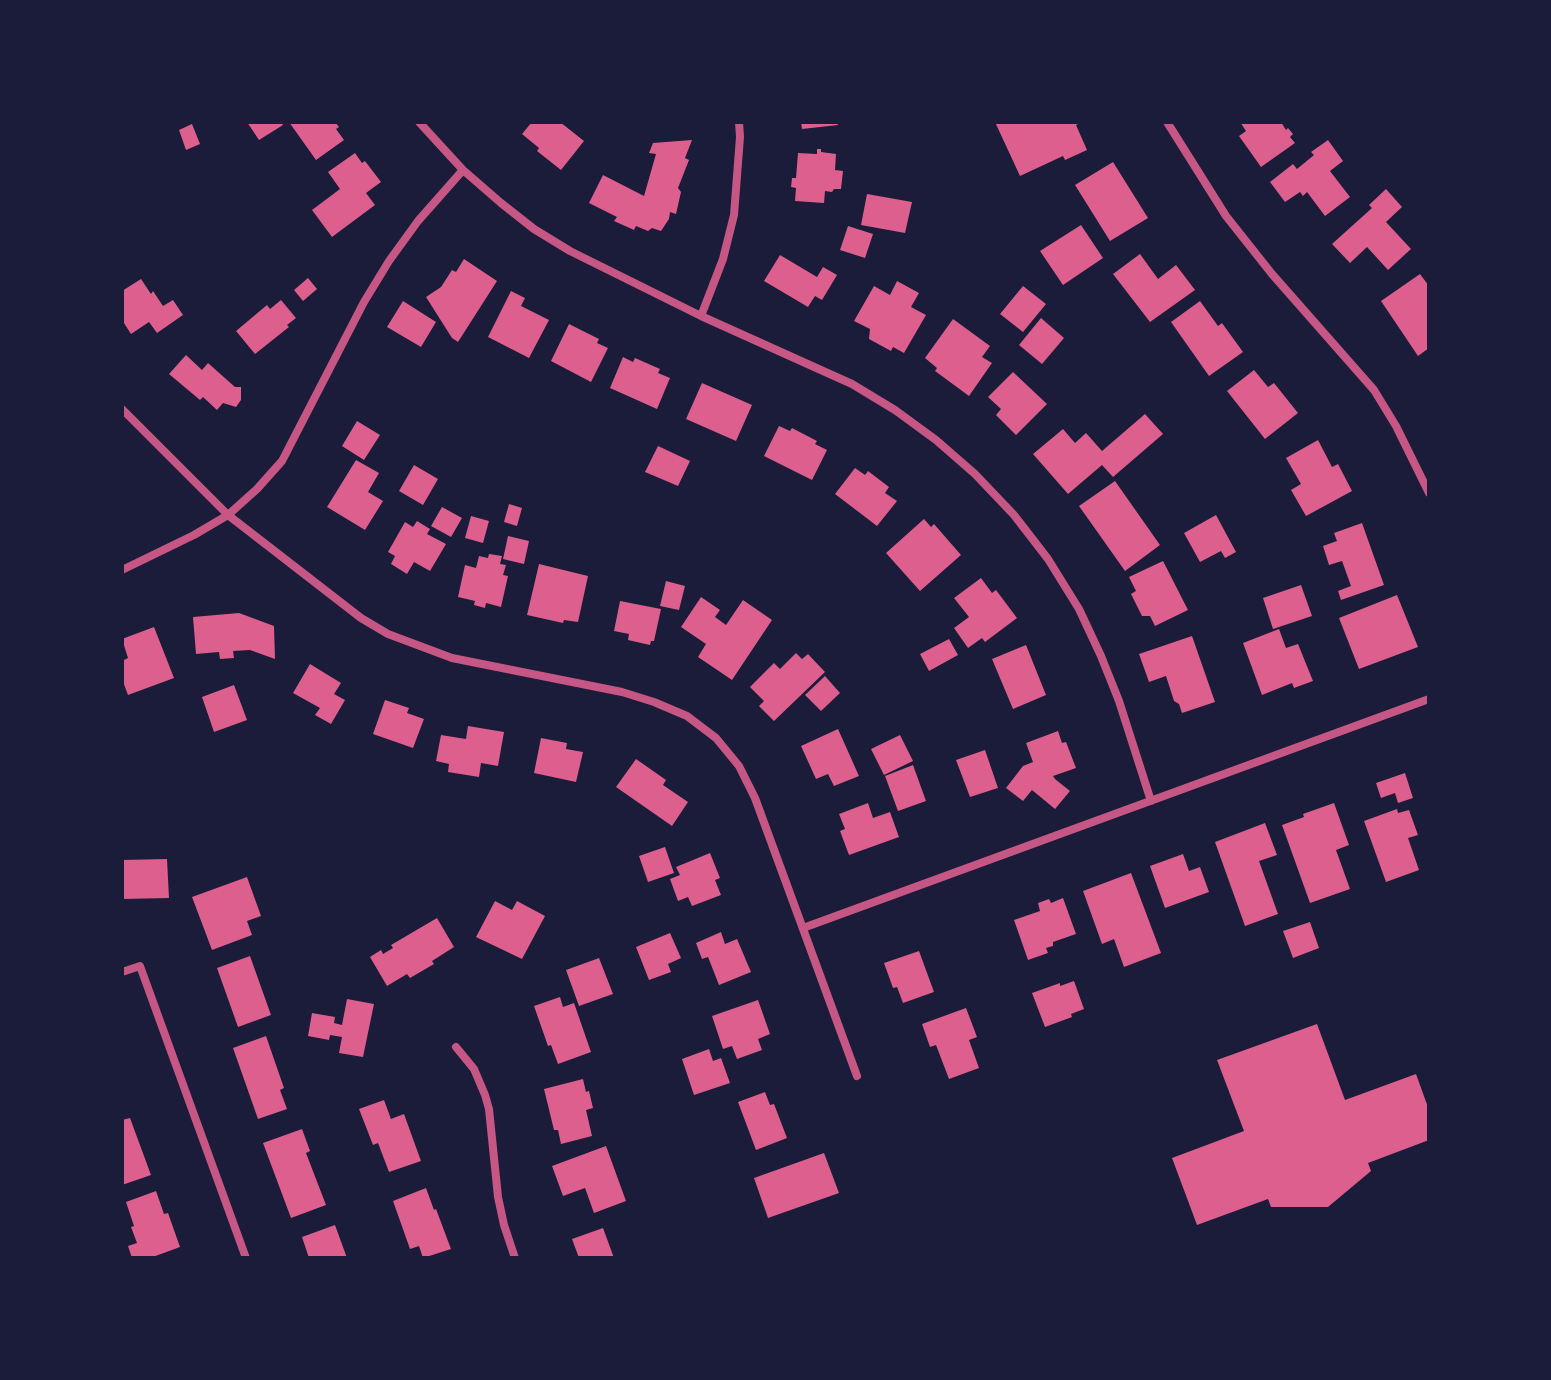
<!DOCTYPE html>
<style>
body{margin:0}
#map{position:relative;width:1551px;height:1380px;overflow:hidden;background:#1b1b3a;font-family:Raleway,sans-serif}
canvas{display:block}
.frame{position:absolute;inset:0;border:124px solid #1b1b3a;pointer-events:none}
</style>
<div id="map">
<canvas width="1551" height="1380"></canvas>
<div class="frame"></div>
</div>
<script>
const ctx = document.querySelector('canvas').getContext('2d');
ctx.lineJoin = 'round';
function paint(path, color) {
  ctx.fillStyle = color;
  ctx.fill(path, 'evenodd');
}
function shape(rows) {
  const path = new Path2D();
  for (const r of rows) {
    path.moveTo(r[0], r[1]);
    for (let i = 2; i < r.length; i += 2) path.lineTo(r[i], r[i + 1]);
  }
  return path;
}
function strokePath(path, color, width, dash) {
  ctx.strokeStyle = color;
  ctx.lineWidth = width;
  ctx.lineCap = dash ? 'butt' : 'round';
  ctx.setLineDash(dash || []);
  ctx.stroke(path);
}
const building = shape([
 [247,122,281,122,283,125,259,140],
 [289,122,335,122,339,127,336,129,344,140,316,160],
 [532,122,560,122,584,141,561,170,537,151,539,148,522,134],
 [801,122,837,122,838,125,802,129],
 [995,122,1083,122,1076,125,1087,150,1065,160,1063,156,1020,176],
 [1240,122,1281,122,1286,130,1288,128,1293,134,1290,137,1295,143,1261,167,1239,136,1246,131],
 [192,124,200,144,186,150,179,130],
 [692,140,685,158,689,160,678,188,681,192,676,214,670,212,669,219,661,231,652,228,648,231,636,226,634,230,614,221,617,217,589,203,603,175,644,196,656,154,649,153,653,143],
 [1328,140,1343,161,1330,171,1350,197,1325,216,1307,192,1303,196,1300,192,1285,202,1270,182,1293,164,1297,169,1314,155,1311,152],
 [817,149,821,149,821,152,836,154,835,170,843,171,841,189,834,189,832,192,825,191,824,203,795,201,796,188,791,187,792,178,796,178,798,153,817,154],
 [355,153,362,163,365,161,381,182,366,193,375,205,332,237,312,210,340,189,328,172],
 [1113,162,1148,218,1110,241,1075,185],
 [1386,189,1402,207,1386,222,1411,249,1388,270,1367,247,1350,263,1332,244,1372,208,1369,205],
 [867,194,912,202,905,233,861,225],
 [1081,225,1103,258,1063,285,1040,251],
 [848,226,873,234,865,258,840,250],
 [1140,254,1158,279,1176,265,1195,290,1150,322,1113,274],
 [780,255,817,277,823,267,837,275,822,300,815,296,808,307,764,281],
 [464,259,497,281,458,342,452,338,426,297,441,287,452,270,456,272],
 [1420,274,1429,286,1429,348,1418,356,1381,301],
 [308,278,317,289,303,301,294,290],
 [141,279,151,294,153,291,163,306,173,300,183,315,157,333,149,322,131,334,122,320,122,291],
 [897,281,919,293,911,307,926,315,904,353,893,347,891,351,869,339,870,329,854,321,874,286,890,295],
 [1023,286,1046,304,1023,332,1000,314],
 [511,291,525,298,521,306,549,320,529,358,488,337],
 [281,300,296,318,287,325,289,327,255,354,236,331,267,305,270,309],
 [403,301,436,322,421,347,387,327],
 [1200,301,1218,326,1222,323,1243,352,1209,376,1171,322],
 [1041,318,1064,338,1042,364,1019,345],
 [953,319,990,346,982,357,992,363,969,396,935,371,937,368,925,358],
 [569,324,599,339,597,343,608,348,591,382,551,361],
 [186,355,202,370,208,363,235,387,241,387,241,400,236,407,223,403,217,410,203,397,200,400,169,374],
 [623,357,633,362,635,358,660,369,658,373,670,378,657,409,610,388],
 [1254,370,1268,387,1274,383,1298,413,1265,439,1227,391],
 [1013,372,1047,404,1016,435,996,415,1001,409,988,397],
 [702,383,752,405,736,441,686,419],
 [1145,414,1163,434,1113,477,1102,465,1068,494,1033,454,1063,429,1075,443,1086,433,1102,451],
 [357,421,380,435,364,460,342,446],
 [779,426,790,431,792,428,817,441,815,444,827,450,812,480,764,456],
 [1318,440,1332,467,1338,464,1352,491,1306,516,1291,490,1301,484,1286,458],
 [658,446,690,461,678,486,645,472],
 [356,460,379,473,368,492,383,501,365,530,327,507],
 [414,465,438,479,423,505,399,491],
 [855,468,865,475,868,471,889,487,885,493,897,501,877,526,835,494],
 [1115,481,1160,545,1125,571,1079,506],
 [509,504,522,508,517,526,504,522],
 [442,507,462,518,451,537,431,526],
 [1216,515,1236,552,1225,558,1221,551,1200,562,1184,533],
 [471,516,489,521,483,543,465,538],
 [924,519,931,527,934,524,961,555,920,591,886,553],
 [417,521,430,529,427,534,446,544,430,571,414,562,407,574,391,564,395,556,388,552,405,522,413,527],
 [1362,523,1384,585,1341,600,1338,591,1351,586,1342,561,1329,565,1323,546,1337,541,1334,533],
 [508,536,529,541,524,564,503,559],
 [489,554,502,556,500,564,506,565,503,575,508,576,501,607,486,603,485,608,474,605,475,601,458,597,465,565,476,568,479,556,488,558],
 [1163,561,1188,610,1155,626,1150,616,1142,616,1131,594,1136,591,1129,577],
 [539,564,588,576,578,622,564,620,563,623,527,615],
 [981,578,992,593,996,590,1017,618,985,642,982,638,968,648,954,628,969,617,954,598],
 [666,581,685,586,679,610,660,606],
 [1301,585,1312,616,1273,629,1263,598],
 [1397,595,1418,647,1359,669,1339,618],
 [701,597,720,610,715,617,726,625,743,600,772,620,732,680,698,657,706,644,681,627],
 [620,601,661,609,654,641,651,641,650,645,628,640,629,634,614,631],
 [239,613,274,626,275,659,250,650,233,651,234,658,220,659,219,652,196,654,193,617],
 [154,627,174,678,128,695,122,679,122,661,128,658,122,639],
 [1279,629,1286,648,1298,644,1313,681,1294,688,1292,683,1262,695,1243,643],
 [1192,636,1215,702,1182,713,1179,704,1174,701,1166,676,1149,682,1139,654],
 [949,639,958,655,929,671,920,654],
 [1026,645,1046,695,1013,709,992,659],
 [796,653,802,659,808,654,825,672,774,721,759,706,764,701,750,687,774,663,780,669],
 [310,664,341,683,334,694,345,700,331,724,315,715,320,708,293,693],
 [825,676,840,693,821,711,805,695],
 [234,685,247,720,214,732,202,697],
 [385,700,409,708,407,713,424,719,413,748,373,734],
 [468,726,504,732,498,766,481,763,479,777,448,772,449,764,436,761,441,735,466,739],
 [838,729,859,776,834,786,828,774,816,779,801,746],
 [1058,731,1062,743,1066,742,1076,768,1053,776,1055,779,1070,791,1055,809,1032,790,1023,801,1006,788,1023,766,1033,762,1026,743],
 [900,735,913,761,884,775,871,749],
 [541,738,567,743,566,749,583,752,576,782,534,773],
 [985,750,998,788,970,797,956,760],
 [636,759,666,780,663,785,688,802,672,826,616,787],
 [913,765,926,801,898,811,885,776],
 [1405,773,1413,798,1398,803,1395,793,1381,798,1376,783],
 [868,803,873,818,890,812,899,837,849,855,840,831,845,829,839,814],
 [1334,803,1349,845,1336,850,1350,889,1310,903,1282,825,1304,817,1303,814],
 [1397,809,1398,813,1409,810,1418,835,1408,838,1419,870,1386,882,1364,821],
 [1265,823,1277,855,1259,861,1278,914,1245,926,1215,842],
 [665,847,674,873,648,882,639,856],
 [710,853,720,878,715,880,721,895,692,906,688,897,678,901,670,879,680,875,676,867],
 [1183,854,1189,871,1200,867,1209,892,1165,908,1150,866],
 [167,859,169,898,122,899,122,860],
 [1131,873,1161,953,1124,967,1114,939,1102,944,1083,891],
 [247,877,261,916,247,921,252,935,212,950,192,897],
 [1063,898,1076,934,1053,942,1053,946,1046,948,1048,953,1028,960,1014,920,1040,911,1038,903,1049,899,1051,903],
 [495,901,512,910,517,901,545,916,522,959,476,937],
 [437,918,454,947,432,961,434,964,410,978,407,974,387,986,370,957,381,950,383,954,393,948,391,945],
 [1310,922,1319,948,1293,958,1283,931],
 [721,932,725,944,737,939,751,972,719,985,708,957,702,959,696,943],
 [670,933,681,958,668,964,671,972,649,980,636,947],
 [919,951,934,992,903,1003,897,987,893,988,884,963],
 [250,956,271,1015,238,1027,217,968],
 [599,958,613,994,579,1006,566,970],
 [1074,981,1084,1009,1071,1014,1072,1017,1045,1027,1032,993,1060,983,1060,986],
 [560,997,563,1007,574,1003,591,1052,558,1064,551,1045,548,1046,534,1006],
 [347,999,374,1004,363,1057,339,1053,342,1037,330,1035,329,1040,308,1036,312,1013,335,1017,334,1023,342,1025],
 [758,1000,770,1034,758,1039,762,1050,737,1059,732,1046,723,1049,712,1016],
 [966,1008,977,1037,969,1040,979,1068,949,1079,936,1045,930,1047,922,1024],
 [1317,1024,1345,1100,1416,1074,1429,1110,1429,1140,1368,1163,1371,1171,1328,1207,1271,1207,1268,1199,1197,1225,1172,1158,1244,1131,1217,1060],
 [266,1036,284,1088,280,1090,287,1109,258,1119,233,1048],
 [709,1049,713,1061,721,1058,730,1083,694,1095,682,1059],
 [583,1079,586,1092,589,1091,593,1108,586,1110,592,1136,561,1144,558,1130,554,1130,544,1089],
 [765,1092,770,1105,774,1104,787,1138,756,1150,738,1102],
 [384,1100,391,1119,404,1114,421,1161,389,1172,378,1143,373,1145,359,1109],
 [130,1118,151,1175,122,1185,122,1120],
 [302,1129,310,1151,306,1153,326,1205,291,1218,263,1143],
 [606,1146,626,1201,594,1213,585,1188,563,1196,552,1166],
 [824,1153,839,1193,768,1218,754,1178],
 [426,1188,434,1210,436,1209,451,1249,423,1258,419,1246,410,1249,393,1201],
 [156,1191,164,1214,168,1213,180,1247,150,1258,132,1258,128,1246,137,1243,131,1227,134,1226,126,1202],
 [335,1225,347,1258,309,1258,302,1237],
 [603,1228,614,1258,579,1258,572,1239]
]);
const minor = shape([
 [419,122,463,170,501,203,534,229,570,251,701,316,852,384,895,410,936,440,975,474,1014,515,1048,559,1079,609,1101,656,1119,701,1151,801],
 [1167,122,1226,216,1272,274,1374,390,1396,426,1429,493],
 [701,316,723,259,734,215,740,137,739,122],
 [122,409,228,515,361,618,388,634,452,658,622,692,654,702,687,716,716,738,739,766,755,798,857,1076],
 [122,570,194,535,228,515,257,489,282,461,364,302,389,261,418,221,463,170],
 [803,928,1429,699],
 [122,972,140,966,246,1258],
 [456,1047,474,1069,485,1095,489,1109,498,1197,504,1225,515,1258]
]);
paint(building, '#dd5f8e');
strokePath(minor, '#c65784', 8);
</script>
